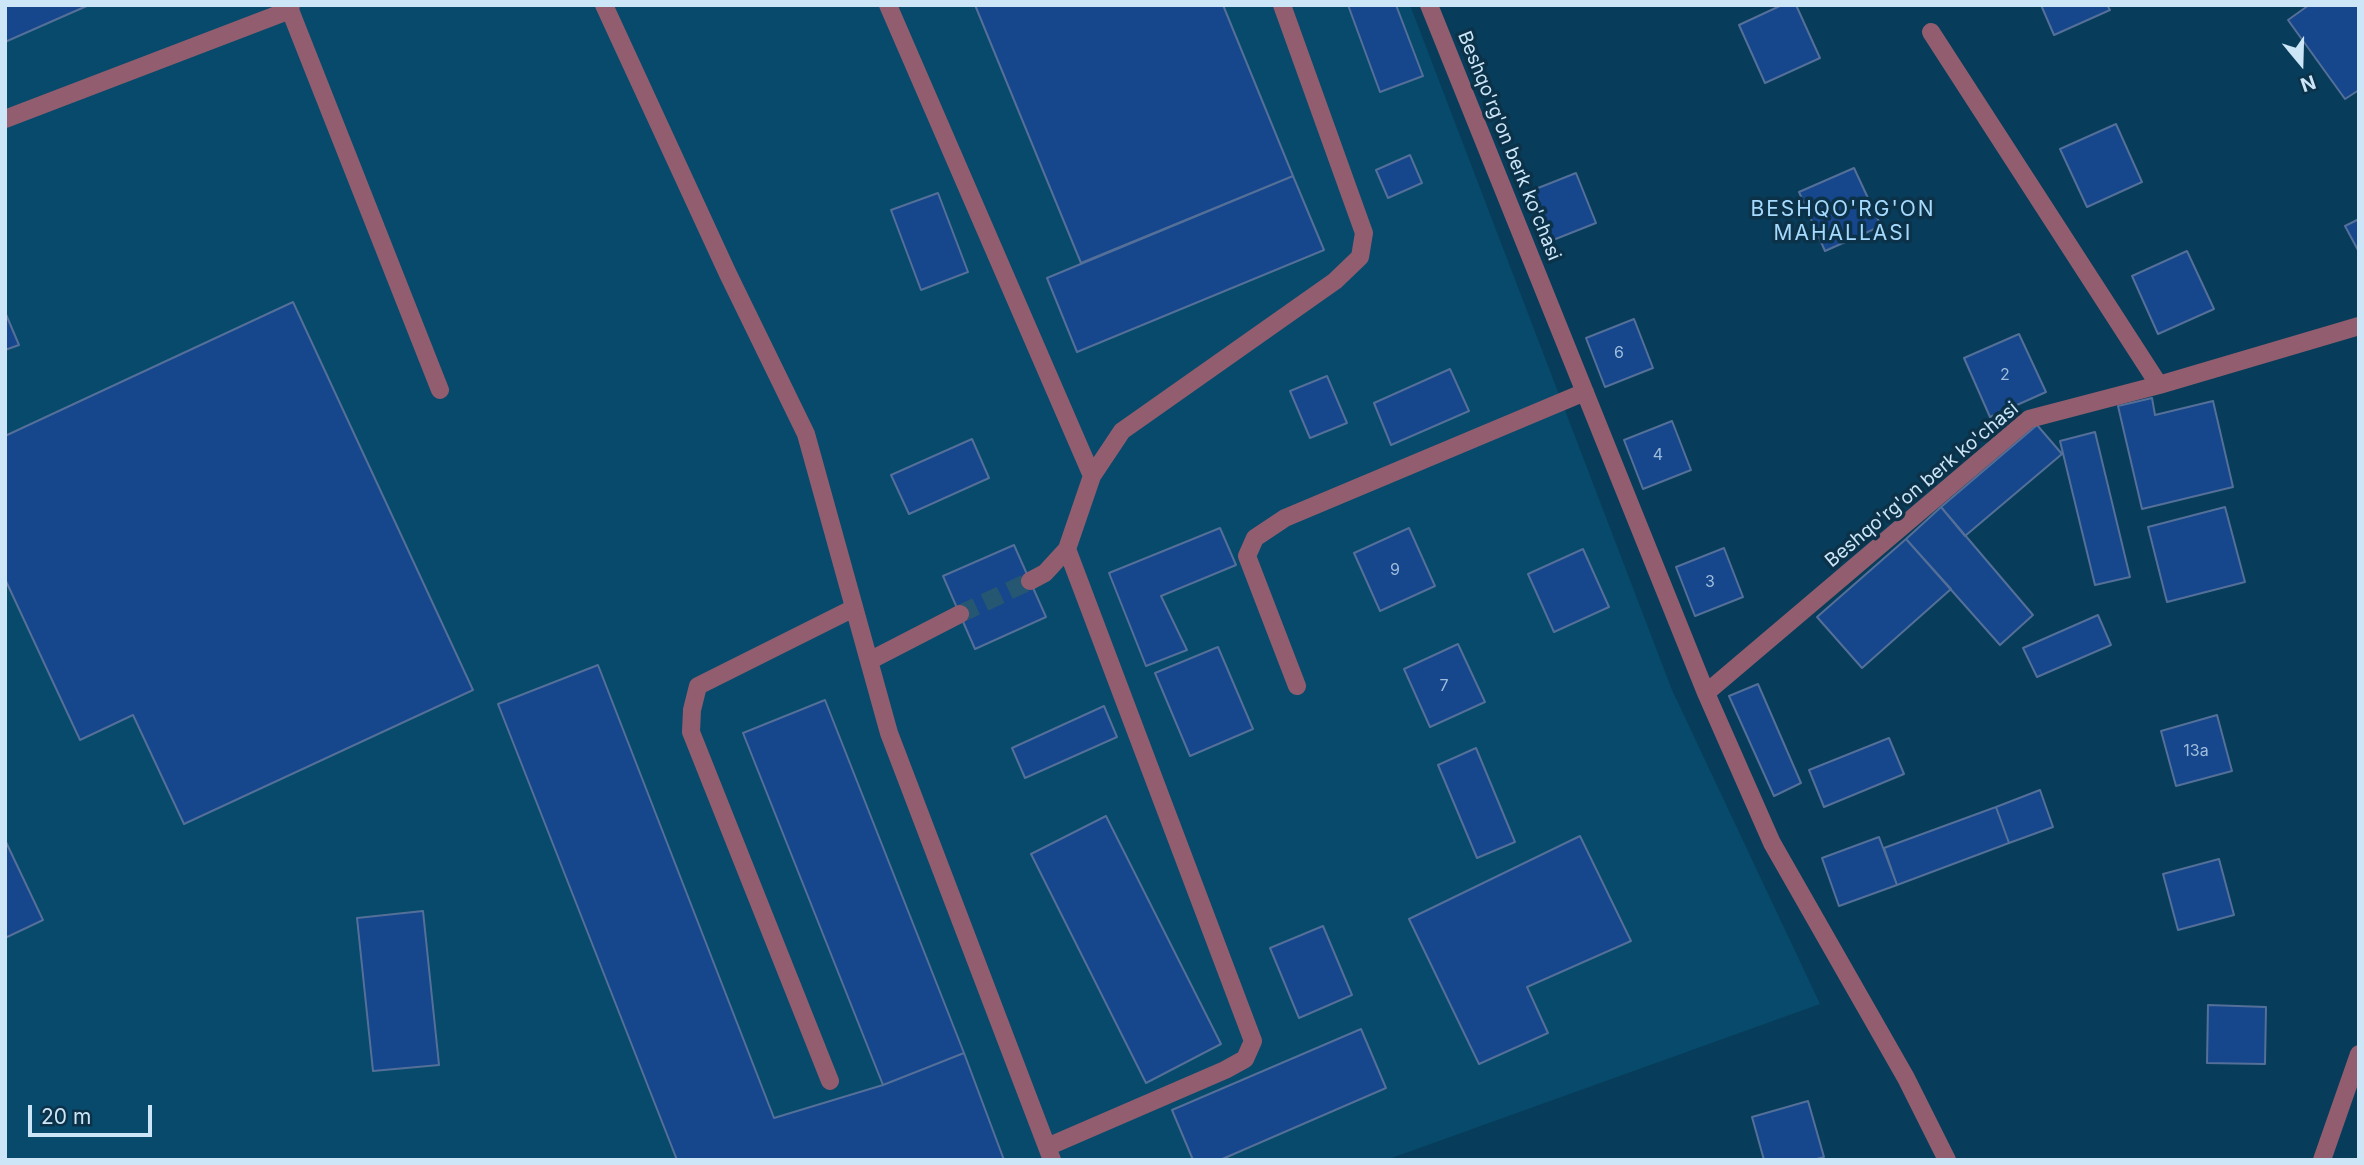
<!DOCTYPE html>
<style>
body{margin:0}
#map{position:relative;width:2364px;height:1165px;overflow:hidden;background:#073d5a;font-family:Inter,sans-serif}
canvas{display:block}
.frame{position:absolute;inset:0;border:7px solid #cce5f7;pointer-events:none}
.north{position:absolute;left:2266px;top:28px;width:70px;height:70px;-webkit-text-stroke:5px #0c3249;paint-order:stroke;rotate:161deg;font-size:19px;font-weight:700;line-height:28px;text-align:center;color:#cce5f7}
.north::after{content:'';display:block;margin:auto;width:24px;height:32px;background:#cce5f7;clip-path:polygon(50% 0,100% 100%,50% 72%,0 100%)}
.scale{position:absolute;left:28px;top:1105px;width:124px;height:32px;box-sizing:border-box;border:4px solid #cce5f7;border-top:0;padding-left:9px;font-size:21px;line-height:24px;white-space:nowrap;color:#cce5f7;-webkit-text-stroke:5px #0c3249;paint-order:stroke}
</style>
<div id="map">
<canvas width="2364" height="1165"></canvas>
<div class="frame"></div>
<div class="north">N</div>
<div class="scale">20 m</div>
</div>
<script>
const ctx = document.querySelector('canvas').getContext('2d');
ctx.lineJoin = 'round';
function paint(path, color) {
  ctx.fillStyle = color;
  ctx.fill(path, 'evenodd');
}
function shape(rows) {
  const path = new Path2D();
  for (const r of rows) {
    path.moveTo(r[0], r[1]);
    for (let i = 2; i < r.length; i += 2) path.lineTo(r[i], r[i + 1]);
  }
  return path;
}
function strokePath(path, color, width, dash) {
  ctx.strokeStyle = color;
  ctx.lineWidth = width;
  ctx.lineCap = dash ? 'butt' : 'round';
  ctx.setLineDash(dash || []);
  ctx.stroke(path);
}
function write(font, color, halo, rows, align = 'center') {
  ctx.font = font + ' Inter,sans-serif';
  ctx.lineWidth = 7;
  ctx.setLineDash([]);
  ctx.textBaseline = 'middle';
  ctx.strokeStyle = halo;
  ctx.fillStyle = color;
  for (const [text, x, y, turn = 0] of rows) {
    ctx.save();
    ctx.translate(x, y);
    ctx.rotate((+turn || 0) * Math.PI / 180);
    ctx.textAlign = isNaN(turn) ? turn : align;
    if (halo) ctx.strokeText(text, 0, 0);
    ctx.fillText(text, 0, 0);
    ctx.restore();
  }
}
const built = shape([
 [5,5,1410,5,1672,690,1820,1004,1386,1160,5,1160]
]);
const building = shape([
 [5,5,89,5,5,42,5,5],
 [975,5,1223,5,1293,176,1081,263,975,5],
 [1348,5,1396,5,1423,76,1380,92,1348,5],
 [1782,5,1796,5,1820,58,1765,83,1739,25,1782,5],
 [2041,5,2107,5,2110,10,2054,35,2041,5],
 [2309,5,2359,5,2359,90,2345,99,2288,20,2309,5],
 [2116,124,2142,182,2087,207,2060,149,2116,124],
 [1410,155,1422,183,1388,198,1376,170,1410,155],
 [1854,168,1881,226,1825,251,1799,192,1854,168],
 [1576,173,1596,223,1548,242,1528,192,1576,173],
 [1293,176,1324,250,1077,352,1047,278,1293,176],
 [938,193,968,272,921,290,891,210,938,193],
 [2359,219,2359,252,2345,226,2359,219],
 [2187,251,2214,309,2158,334,2132,276,2187,251],
 [293,302,473,690,184,824,133,715,80,740,5,579,5,436,293,302],
 [5,312,19,345,5,350,5,312],
 [1634,319,1653,368,1605,387,1586,338,1634,319],
 [2019,334,2046,392,1990,417,1964,358,2019,334],
 [1450,369,1469,411,1391,445,1374,403,1450,369],
 [1327,376,1347,423,1310,438,1290,391,1327,376],
 [2152,398,2155,415,2213,401,2233,487,2142,509,2118,406,2152,398],
 [1672,421,1691,470,1643,489,1624,440,1672,421],
 [2037,425,2062,454,1965,536,1941,507,2037,425],
 [2095,432,2130,577,2095,585,2060,441,2095,432],
 [972,439,989,478,909,514,891,475,972,439],
 [1941,507,2033,615,2000,645,1906,539,1941,507],
 [2225,507,2245,582,2167,602,2148,527,2225,507],
 [1220,528,1236,565,1161,596,1187,650,1146,666,1109,573,1220,528],
 [1409,528,1435,586,1380,611,1354,553,1409,528],
 [1906,539,1951,589,1862,668,1817,617,1906,539],
 [1014,545,1046,617,975,649,943,576,1014,545],
 [1724,548,1743,597,1695,616,1676,567,1724,548],
 [1583,549,1609,607,1554,632,1528,574,1583,549],
 [2098,615,2111,645,2037,677,2023,648,2098,615],
 [1458,644,1485,702,1430,727,1404,669,1458,644],
 [1218,647,1253,729,1190,756,1155,673,1218,647],
 [598,665,774,1118,883,1085,964,1053,1004,1160,677,1160,498,704,598,665],
 [1758,684,1801,783,1774,796,1729,696,1758,684],
 [825,700,964,1053,883,1085,743,733,825,700],
 [1104,706,1117,737,1025,778,1012,748,1104,706],
 [2217,715,2232,771,2176,786,2161,731,2217,715],
 [1889,738,1904,774,1824,807,1809,770,1889,738],
 [1476,748,1515,842,1477,858,1438,765,1476,748],
 [2040,790,2053,827,2009,843,1996,807,2040,790],
 [1996,807,2009,843,1897,885,1884,848,1996,807],
 [1106,816,1221,1044,1146,1083,1031,854,1106,816],
 [1580,836,1631,941,1527,987,1548,1033,1479,1064,1409,919,1580,836],
 [1879,837,1897,885,1839,906,1822,858,1879,837],
 [5,840,43,920,5,938,5,840],
 [2219,859,2234,915,2178,930,2163,874,2219,859],
 [423,911,439,1065,373,1071,357,918,423,911],
 [1323,926,1352,995,1299,1018,1270,948,1323,926],
 [2208,1005,2266,1007,2265,1064,2207,1063,2208,1005],
 [1361,1029,1386,1088,1220,1160,1193,1160,1172,1110,1361,1029],
 [1808,1101,1824,1157,1813,1160,1764,1160,1752,1117,1808,1101]
]);
const minorTunnel = shape([
 [960,614,1030,581]
]);
const minor = shape([
 [291,5,290,10,440,390],
 [604,5,728,274,806,434,889,733,1052,1160],
 [888,5,1092,476],
 [1429,5,1706,693,1772,843,1906,1078,1947,1160],
 [1931,32,2159,385],
 [5,119,290,10],
 [1030,581,1045,573,1067,549,1092,476,1122,431,1335,281,1360,257,1364,233,1282,5],
 [869,661,960,614],
 [1297,686,1247,556,1255,538,1285,518,1585,392],
 [1706,693,2029,419,2159,385,2359,326],
 [830,1081,691,732,692,710,698,686,854,608],
 [1047,1147,1225,1070,1245,1059,1253,1041,1067,549],
 [2322,1160,2359,1054]
]);
const numberNames = [
 ["6",1619,353],
 ["2",2005,375],
 ["4",1658,455],
 ["9",1395,570],
 ["3",1710,582],
 ["7",1444,686],
 ["13a",2196,751]
];
const streetNames = [
 ["Beshqo'rg'on berk ko'chasi",1509,146,68],
 ["Beshqo'rg'on berk ko'chasi",1922,485,-40]
];
const neighbourhoodNames = [
 ["BESHQO'RG'ON",1843,210],
 ["MAHALLASI",1843,234]
];
paint(built, '#074a6b');
paint(building, '#16468b');
strokePath(building, '#547099', 2);
strokePath(minorTunnel, '#255672', 18, [18, 9]);
strokePath(minor, '#925e6f', 18);
write('16px', '#9ebddc', null, numberNames);
write('19px', '#cce5f7', '#0c3249', streetNames);
ctx.letterSpacing = '2px';
write('21px', '#a6dafd', '#0c3249', neighbourhoodNames);
ctx.letterSpacing = '0px';
</script>
